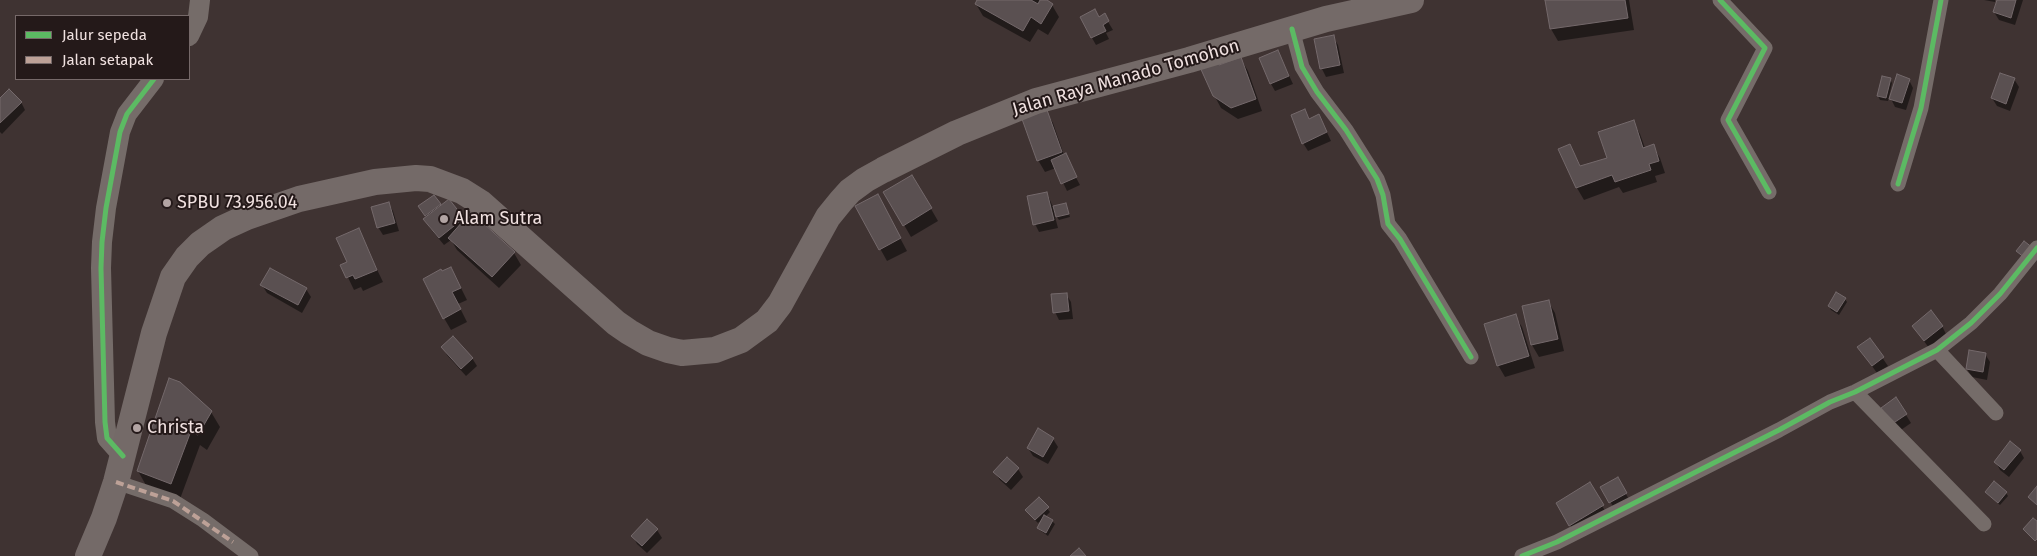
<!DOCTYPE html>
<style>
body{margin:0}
#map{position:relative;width:2037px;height:556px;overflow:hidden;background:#3f3332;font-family:"Fira Sans",sans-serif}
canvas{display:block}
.legend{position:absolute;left:15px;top:15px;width:175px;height:65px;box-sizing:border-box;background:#241919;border:1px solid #766969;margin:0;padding:6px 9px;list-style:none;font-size:15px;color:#f0e1e0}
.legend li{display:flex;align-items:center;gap:10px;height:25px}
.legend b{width:25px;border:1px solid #766969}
</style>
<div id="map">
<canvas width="2037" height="556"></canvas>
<ul class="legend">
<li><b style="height:6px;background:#5cba63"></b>Jalur sepeda</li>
<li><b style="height:6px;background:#bda197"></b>Jalan setapak</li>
</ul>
</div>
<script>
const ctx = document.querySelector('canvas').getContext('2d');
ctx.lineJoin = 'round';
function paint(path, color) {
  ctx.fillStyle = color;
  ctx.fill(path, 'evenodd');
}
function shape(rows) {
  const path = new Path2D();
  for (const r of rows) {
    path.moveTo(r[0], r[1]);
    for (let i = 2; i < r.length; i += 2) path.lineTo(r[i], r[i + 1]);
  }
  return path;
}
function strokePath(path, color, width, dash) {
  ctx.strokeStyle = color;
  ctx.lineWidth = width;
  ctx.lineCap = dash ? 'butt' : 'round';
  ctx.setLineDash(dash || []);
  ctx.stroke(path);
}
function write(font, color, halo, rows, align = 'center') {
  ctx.font = font + ' "Fira Sans",sans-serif';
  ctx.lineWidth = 4;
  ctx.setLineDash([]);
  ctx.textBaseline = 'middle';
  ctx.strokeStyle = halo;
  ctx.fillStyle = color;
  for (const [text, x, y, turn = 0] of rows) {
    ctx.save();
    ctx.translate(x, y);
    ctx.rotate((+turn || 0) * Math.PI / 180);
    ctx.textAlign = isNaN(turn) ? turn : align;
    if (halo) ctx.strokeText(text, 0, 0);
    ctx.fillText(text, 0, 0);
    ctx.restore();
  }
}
const shadow = shape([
 [979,0,1044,0,1052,5,1059,17,1048,35,1038,29,1030,42,983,16,976,4],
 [1553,0,1629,0,1634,30,1558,41,1551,29,1547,1],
 [1984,0,1995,0,1995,2],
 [1998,0,2023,0,2015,25,1999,20,1994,12],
 [1104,15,1113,30,1106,33,1109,39,1096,45,1092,38,1099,18],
 [1333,37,1338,45,1344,73,1326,77,1322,69],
 [1278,52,1293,84,1275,91,1271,84],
 [1241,59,1248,71,1262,111,1238,119,1221,108,1214,95,1220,66],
 [1890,79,1892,83,1888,101,1880,100,1878,96],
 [2014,79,2019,87,2010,111,1997,106,1992,98],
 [1909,80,1913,88,1906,110,1895,107,1891,99],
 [0,100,21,102,25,110,2,134,0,132],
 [1305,111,1310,120,1323,124,1331,141,1308,151,1303,143],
 [1046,112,1053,123,1064,155,1080,185,1067,191,1056,168,1045,172,1038,160],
 [1633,122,1640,134,1645,148,1653,146,1660,158,1665,173,1655,176,1657,182,1623,193,1619,187,1584,200,1577,188,1570,145,1581,167,1608,159],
 [912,176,938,221,911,237,885,192],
 [1047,193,1053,207,1066,204,1070,217,1059,220,1054,213,1058,228,1039,232,1035,224],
 [434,196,441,207,449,201,464,221,514,253,521,265,499,288,457,250,451,240,444,245,430,228,425,220,427,218,420,206],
 [389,204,393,211,399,231,383,235,378,227],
 [857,207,884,208,907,251,887,261],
 [358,230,383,282,363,291,361,287,354,290,342,265,348,262],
 [451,268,467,300,458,304,467,322,451,330,444,318,441,273],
 [262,285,306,289,311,297,302,313,267,293],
 [1066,294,1071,302,1073,319,1059,320,1055,312],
 [1845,299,1847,302,1839,315,1831,310,1829,306],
 [1548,301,1555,313,1564,351,1539,357,1532,345,1523,307],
 [1515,316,1522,327,1535,368,1505,377,1498,365],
 [1913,326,1942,326,1946,334,1929,348],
 [1870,340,1888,366,1877,373,1864,355],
 [443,347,472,358,477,366,466,376,447,355],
 [1970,352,1985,354,1990,362,1987,380,1972,377,1967,369],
 [1896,399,1911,423,1898,432,1887,416],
 [211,412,220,427,207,450,200,445,180,499,147,487,138,471],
 [1053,439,1058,447,1048,464,1033,456,1028,448],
 [2020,451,2024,458,2009,477,2000,470,1996,462],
 [1007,459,1018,469,1023,477,1011,490,1000,480,995,472],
 [1617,479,1630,501,1615,510,1602,487],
 [1589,484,1607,514,1575,533,1557,503],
 [1986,492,2006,493,2008,496,2000,505],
 [1039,499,1050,512,1045,517,1052,521,1055,524,1048,536,1041,531,1038,528,1043,518,1038,523,1029,514],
 [657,530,662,538,647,553,637,544,633,536]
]);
const building = shape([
 [977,0,1031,0,1038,4,1040,0,1047,0,1053,4,1041,24,1031,17,1023,31,975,4,977,0],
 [1545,0,1625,0,1628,18,1550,29,1545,0],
 [1997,0,2016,0,2011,18,1993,12,1997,0],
 [1095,9,1099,17,1105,13,1109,21,1103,25,1106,31,1091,38,1080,17,1095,9],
 [1334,35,1340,65,1320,69,1314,39,1334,35],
 [1278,50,1289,76,1270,84,1259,58,1278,50],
 [1241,57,1256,99,1231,108,1213,96,1199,65,1216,58,1219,65,1241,57],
 [2000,73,2015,78,2006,104,1991,98,2000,73],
 [1897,74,1910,79,1902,103,1889,99,1897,74],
 [1882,76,1891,78,1886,98,1877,96,1882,76],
 [9,89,22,102,0,123,0,98,9,89],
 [1305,109,1309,119,1319,114,1327,132,1302,144,1291,115,1305,109],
 [1047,110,1062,152,1037,161,1022,119,1047,110],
 [1634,120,1643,148,1654,144,1659,161,1649,164,1651,170,1615,182,1612,175,1576,188,1558,149,1570,144,1580,166,1607,158,1598,132,1634,120],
 [1066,153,1077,177,1061,184,1051,160,1066,153],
 [912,175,932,208,903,226,883,192,912,175],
 [1047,192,1054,220,1033,225,1027,196,1047,192],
 [878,194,901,238,879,250,855,206,878,194],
 [434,195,441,204,425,216,418,206,434,195],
 [449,199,464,218,439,238,423,219,449,199],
 [389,202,395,223,377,228,371,207,389,202],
 [1066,203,1069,214,1056,217,1053,206,1066,203],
 [471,212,515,252,492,277,448,238,471,212],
 [359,228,377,270,355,279,353,275,346,278,340,265,347,262,336,238,359,228],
 [2024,241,2033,248,2025,258,2016,251,2024,241],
 [451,267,461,288,452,292,461,309,443,319,423,279,441,269,442,271,451,267],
 [270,268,307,288,298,305,260,285,270,268],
 [1836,292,1846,298,1837,312,1828,306,1836,292],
 [1067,293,1069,311,1053,313,1051,294,1067,293],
 [1549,300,1558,339,1531,345,1522,306,1549,300],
 [1931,310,1943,326,1924,341,1912,326,1931,310],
 [1516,314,1529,356,1497,366,1484,324,1516,314],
 [453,336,473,358,461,369,441,347,453,336],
 [1870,338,1884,357,1872,366,1857,347,1870,338],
 [1969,350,1986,353,1983,372,1966,369,1969,350],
 [169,378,180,382,212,411,198,435,191,431,171,484,137,471,169,378],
 [1896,397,1907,414,1892,424,1881,408,1896,397],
 [1038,428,1054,438,1043,457,1027,448,1038,428],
 [2010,441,2021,450,2004,470,1994,462,2010,441],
 [1007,457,1019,468,1006,483,993,472,1007,457],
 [1618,477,1627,493,1609,503,1600,487,1618,477],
 [1994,481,2007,492,1998,503,1985,492,1994,481],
 [1590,482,1604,505,1569,526,1556,503,1590,482],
 [2037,486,2037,505,2028,497,2037,486],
 [1039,497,1049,507,1035,520,1025,510,1039,497],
 [1044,515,1053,520,1046,533,1037,528,1044,515],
 [2033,518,2037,521,2037,539,2035,541,2023,529,2033,518],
 [647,519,658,529,642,546,631,536,647,519],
 [1079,548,1086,556,1070,556,1079,548]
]);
const minor = shape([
 [1720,0,1765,48,1728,120,1769,192],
 [1292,29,1302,67,1317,92,1346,130,1377,179,1383,195,1388,224,1400,239,1471,357],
 [1898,184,1921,108,1941,0],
 [1937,350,1996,413],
 [1855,392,1984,524],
 [116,482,173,501,203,520,251,556],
 [1522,556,1557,542,1779,430,1830,402,1855,392,1937,350,1971,323,2000,294,2037,248]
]);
const tertiary = shape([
 [189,36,198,17,200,0],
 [123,456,107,438,105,422,101,268,102,242,106,208,120,132,127,114,154,79]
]);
const trunk = shape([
 [88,556,104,518,116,482,154,333,173,277,187,257,200,244,223,228,247,217,299,199,375,182,416,178,430,179,462,191,481,203,616,323,629,332,648,343,668,350,682,353,715,350,741,340,767,321,780,304,828,217,841,201,850,191,865,180,883,170,957,133,1036,101,1189,60,1326,19,1411,0]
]);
const quiet = shape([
 [116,482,173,501,233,542]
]);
const cycleway = shape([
 [1720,0,1765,48,1728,120,1769,192],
 [1292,29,1302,67,1317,92,1346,130,1377,179,1383,195,1388,224,1400,239,1471,357],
 [1898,184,1921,108,1941,0],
 [123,456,107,438,105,422,101,268,102,242,106,208,120,132,127,114,154,79],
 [1522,556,1557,542,1779,430,1830,402,1855,392,1937,350,1971,323,2000,294,2037,248]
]);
const markers = [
 [167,203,5,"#b2a4a3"],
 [444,219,5,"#b2a4a3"],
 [137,428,5,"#b2a4a3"]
];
const streetNames = [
 ["Jalan Raya Manado Tomohon",1126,78,-16]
];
const poiNames = [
 ["SPBU 73.956.04",177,203],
 ["Alam Sutra",454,219],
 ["Christa",147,428]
];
paint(shadow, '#0007');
paint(building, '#5a5051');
strokePath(building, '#74696b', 1);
strokePath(minor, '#756c69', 15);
strokePath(tertiary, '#756c69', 20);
strokePath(trunk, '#746a68', 26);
strokePath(quiet, '#bda197', 4, [8, 4]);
strokePath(cycleway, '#5cba63', 5);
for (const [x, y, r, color] of markers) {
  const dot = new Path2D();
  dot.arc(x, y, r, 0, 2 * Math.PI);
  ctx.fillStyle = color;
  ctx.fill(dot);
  strokePath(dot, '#241919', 2);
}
write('18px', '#f0e1e0', '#241919', streetNames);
write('18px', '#f0e1e0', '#241919', poiNames, 'left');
</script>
